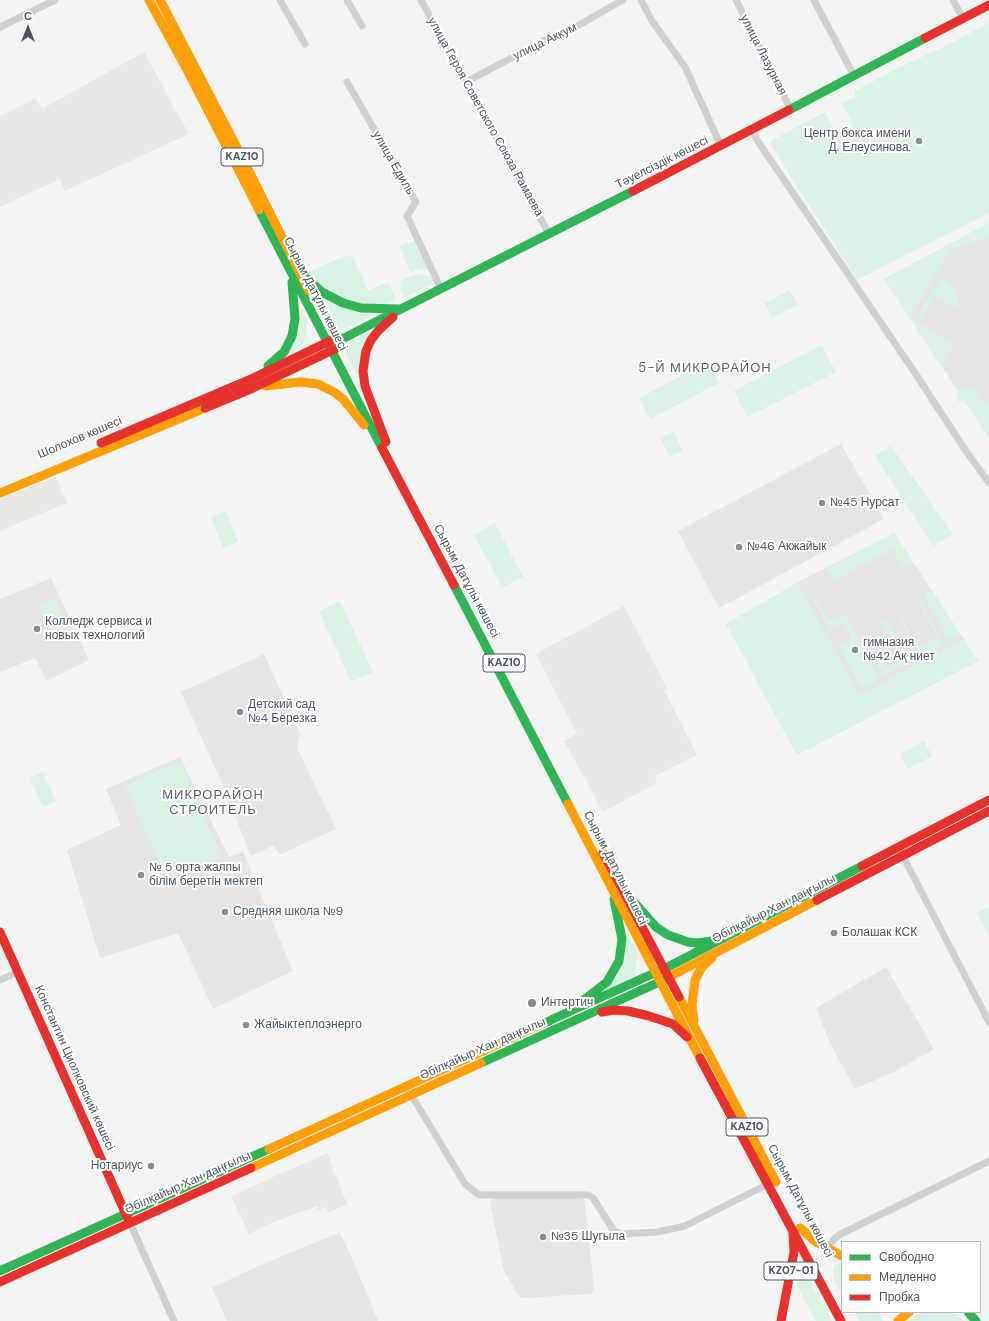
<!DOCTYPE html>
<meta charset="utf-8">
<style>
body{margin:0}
#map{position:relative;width:989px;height:1321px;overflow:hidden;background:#f4f4f4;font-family:"DM Sans",sans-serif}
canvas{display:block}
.legend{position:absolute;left:841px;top:1241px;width:140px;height:72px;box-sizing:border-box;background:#fff;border:1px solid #b7bbc0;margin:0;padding:5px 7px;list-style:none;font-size:12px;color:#4a5661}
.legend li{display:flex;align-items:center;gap:8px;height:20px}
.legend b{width:20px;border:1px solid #b7bbc0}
.north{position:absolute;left:8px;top:8px;width:40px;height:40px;-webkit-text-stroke:3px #fff;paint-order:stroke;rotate:0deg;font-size:11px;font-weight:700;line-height:16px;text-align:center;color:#4a5661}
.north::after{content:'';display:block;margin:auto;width:14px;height:18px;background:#4a5661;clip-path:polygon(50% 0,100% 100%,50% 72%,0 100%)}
</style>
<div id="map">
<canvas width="989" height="1321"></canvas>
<ul class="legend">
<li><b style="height:5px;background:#30b455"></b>Свободно</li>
<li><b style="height:5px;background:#ff9f0a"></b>Медленно</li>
<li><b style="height:5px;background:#e5322d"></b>Пробка</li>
</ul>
<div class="north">С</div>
</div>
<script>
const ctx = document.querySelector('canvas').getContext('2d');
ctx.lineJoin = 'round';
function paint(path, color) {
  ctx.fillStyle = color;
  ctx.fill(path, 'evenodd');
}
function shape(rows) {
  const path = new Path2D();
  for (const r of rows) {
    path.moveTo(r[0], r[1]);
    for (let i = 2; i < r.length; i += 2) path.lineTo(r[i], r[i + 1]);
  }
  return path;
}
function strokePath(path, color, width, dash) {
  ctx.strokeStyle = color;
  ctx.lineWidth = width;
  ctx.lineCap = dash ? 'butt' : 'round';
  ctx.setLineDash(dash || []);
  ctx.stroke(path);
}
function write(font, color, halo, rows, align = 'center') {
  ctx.font = font + ' "DM Sans",sans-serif';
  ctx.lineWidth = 4;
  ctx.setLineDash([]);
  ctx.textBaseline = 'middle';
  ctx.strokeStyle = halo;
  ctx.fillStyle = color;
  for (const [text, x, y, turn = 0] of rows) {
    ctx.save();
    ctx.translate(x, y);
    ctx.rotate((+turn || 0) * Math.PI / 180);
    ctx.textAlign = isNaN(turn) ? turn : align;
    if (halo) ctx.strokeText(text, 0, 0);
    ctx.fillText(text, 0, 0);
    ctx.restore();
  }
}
const commercial = shape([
 [144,52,189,134,65,191,60,179,0,207,0,116,36,98,42,109],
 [56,477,67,503,0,531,0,499],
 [624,606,667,688,664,690,697,755,655,776,657,783,603,812,564,741,577,734,536,654],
 [327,1153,347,1204,328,1213,326,1207,318,1210,317,1206,266,1225,249,1234,231,1196]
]);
const education = shape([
 [989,223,989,438,884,279],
 [841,444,884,519,719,608,678,531],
 [894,533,978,661,797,755,726,624,800,581],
 [51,578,89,660,46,681,35,658,0,672,0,599],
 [264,654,300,733,297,748,336,829,279,855,274,845,251,856,220,779,181,692],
 [180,757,229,857,243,852,293,971,213,1009,178,933,100,958,67,850,121,825,106,789],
 [886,967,934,1049,894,1072,855,1089,830,1043,816,1008],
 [494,1198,581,1198,585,1200,594,1289,591,1294,522,1298,518,1295,504,1271,490,1203],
 [340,1232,360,1277,378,1321,227,1321,212,1288,254,1268]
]);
const green = shape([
 [989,23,989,213,857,280,769,142,825,112,837,136,854,128,842,103,855,97,855,91,898,68,945,46],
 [989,223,989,238,952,248,912,313,913,320,952,344,953,347,941,366,884,279],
 [415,241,429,270,420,269,410,272,399,246,408,242],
 [346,255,354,258,368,291,382,284,387,284,390,286,396,299,385,304,372,306,351,304,324,290,313,279,309,272],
 [421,274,432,277,434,280,432,284,404,297,400,289,401,281,408,277],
 [940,279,943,279,955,287,961,311,935,296,921,319,919,317,919,314],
 [309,282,320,294,384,310,335,333],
 [790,290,798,305,772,318,765,303],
 [296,299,307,321,306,335,302,345,297,351,281,358],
 [382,324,375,330,362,385,342,347],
 [821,345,836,372,747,417,734,391],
 [708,362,719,383,650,419,639,398],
 [971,387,981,396,982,401,987,401,989,402,989,438,964,400,959,402,956,397,958,391],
 [673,431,683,451,670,457,660,438],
 [891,446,953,534,933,546,875,456],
 [226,511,238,542,223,548,211,517],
 [495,523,523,577,502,588,474,535],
 [894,533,914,563,904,568,892,549,833,581,826,568],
 [798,583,857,691,859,693,865,692,964,639,978,661,797,755,726,624],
 [932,590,961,635,951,639,946,637,925,597,926,593],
 [815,597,829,622,845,614,879,678,863,687,859,685,834,638,835,638,840,646,852,639,842,622,831,628,834,635,832,636,813,598],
 [55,598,68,627,53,635,39,606],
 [916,598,919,598,921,600,942,641,941,646,920,656,912,641,914,640,912,637,910,638,897,615,899,613,919,648,937,638],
 [340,601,373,672,351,682,319,611],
 [886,620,888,621,911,661,883,676,875,662,881,659,886,668,902,659,881,623],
 [924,741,932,756,908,769,900,754],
 [180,762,221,856,167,880,125,786],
 [43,772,56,801,43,807,30,778],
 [989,907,989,934,988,934,977,913],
 [623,926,636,950,638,956,634,974,628,981,592,998,609,984],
 [836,1263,842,1264,842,1291,839,1289,833,1277,833,1268],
 [806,1274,832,1321,816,1321,796,1284],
 [854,1312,878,1312,883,1321,859,1321],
 [924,1312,952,1312,964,1321,906,1321,916,1315]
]);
const street = shape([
 [280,0,305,44],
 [347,0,362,26],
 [421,0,549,234],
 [641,0,652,21,685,67,721,146],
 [736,0,791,110],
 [814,0,854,76],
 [953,0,963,19],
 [0,27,55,0],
 [347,82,416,202,407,216,441,289],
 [466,82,545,40,556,38,623,0],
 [752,130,757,140,915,373,966,451,989,483],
 [898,847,989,1022],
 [0,980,18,972],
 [407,1092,415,1101,465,1184,479,1195,589,1195,593,1198,614,1231,621,1234,657,1232,685,1226,770,1183],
 [130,1223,174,1321],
 [827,1249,835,1238,841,1234,989,1161]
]);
const fast = shape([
 [789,110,925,38],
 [259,210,382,448],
 [301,273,322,292,343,303,361,308,400,309],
 [333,339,344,338,633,191],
 [268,366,284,352,292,336,295,319,292,282],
 [454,585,568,804],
 [633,901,656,927,668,935,688,942,697,943,712,941],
 [664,969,862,866],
 [581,1002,607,982,619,961,622,939,614,899],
 [540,1025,661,970],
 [481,1063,666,979],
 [0,1271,269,1149],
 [968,1312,976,1321]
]);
const slow = shape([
 [149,0,185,66,259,210],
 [160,0,243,159,309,291],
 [266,386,300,382,318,384,334,392,343,399,364,425],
 [0,493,205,408],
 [568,804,700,1058],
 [669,977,817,900],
 [679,997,776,1182],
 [694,1021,692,1005,695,980,702,967,712,958],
 [269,1149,540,1025],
 [251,1168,481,1063],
 [800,1228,816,1242,842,1256],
 [898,1321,909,1312]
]);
const jam = shape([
 [925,38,989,5],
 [633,191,789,110],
 [205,408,253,388,337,348],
 [386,442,365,386,363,371,366,351,371,340,378,331,393,317],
 [101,443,249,380,332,340],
 [382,448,454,585],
 [603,853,679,997],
 [862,866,989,800],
 [817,900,989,811],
 [0,932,128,1219],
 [602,1012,614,1010,628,1011,649,1016,673,1024,687,1037],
 [700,1058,841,1321],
 [0,1282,251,1168],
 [781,1321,794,1252,793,1232]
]);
const markers = [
 [919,141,4,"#868d94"],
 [822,503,4,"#868d94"],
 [739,547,4,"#868d94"],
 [37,629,4,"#868d94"],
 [855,650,4,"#868d94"],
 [240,712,4,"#868d94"],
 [141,875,4,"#868d94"],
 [225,912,4,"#868d94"],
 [834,933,4,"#868d94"],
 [532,1003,5,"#868d94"],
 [246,1025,4,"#868d94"],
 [151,1166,4,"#868d94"],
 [543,1237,4,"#868d94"]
];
const shields = [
 [242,157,42],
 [504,663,42],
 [747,1127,42],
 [791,1271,54]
];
const shieldNames = [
 ["KAZ10",242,157],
 ["KAZ10",504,663],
 ["KAZ10",747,1127],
 ["KZ07-01",791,1271]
];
const streetNames = [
 ["улица Аккум",545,42,-26],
 ["улица Лазурная",763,55,63],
 ["улица Героя Советского Союза Рамаева",485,117,61],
 ["улица Едиль",393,163,60],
 ["Тәуелсіздік көшесі",662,163,-27],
 ["Сырым Датұлы көшесі",315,294,63],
 ["Шолохов көшесі",80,438,-23],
 ["Сырым Датұлы көшесі",466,581,62],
 ["Сырым Датұлы көшесі",615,868,63],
 ["Әбілқайыр Хан даңғылы",774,909,-27],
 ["Әбілқайыр Хан даңғылы",483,1049,-24],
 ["Константин Циолковский көшесі",74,1068,66],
 ["Әбілқайыр Хан даңғылы",188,1183,-24],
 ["Сырым Датұлы көшесі",800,1201,62]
];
const poiNames = [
 ["Центр бокса имени",911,134,"right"],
 ["Д. Елеусинова.",911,148,"right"],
 ["№45 Нурсат",830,503],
 ["№46 Акжайык",747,547],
 ["Колледж сервиса и",45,622],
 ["новых технологий",45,636],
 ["гимназия",863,643],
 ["№42 Ақ ниет",863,657],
 ["Детский сад",248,705],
 ["№4 Березка",248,719],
 ["№ 5 орта жалпы",149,868],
 ["білім беретін мектеп",149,882],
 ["Средняя школа №9",233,912],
 ["Болашак КСК",842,933],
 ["Интертич",541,1003],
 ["Жайыктеплоэнерго",254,1025],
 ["Нотариус",143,1166,"right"],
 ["№35 Шугыла",551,1237]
];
const neighbourhoodNames = [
 ["5-Й МИКРОРАЙОН",705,369],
 ["МИКРОРАЙОН",213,796],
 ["СТРОИТЕЛЬ",213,811]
];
paint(commercial, '#e8e7e3');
paint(education, '#e6e5e6');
paint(green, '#d9f2e3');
strokePath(street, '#ced0d2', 7);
strokePath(fast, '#30b455', 9);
strokePath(slow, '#ff9f0a', 9);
strokePath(jam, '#e5322d', 9);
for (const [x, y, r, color] of markers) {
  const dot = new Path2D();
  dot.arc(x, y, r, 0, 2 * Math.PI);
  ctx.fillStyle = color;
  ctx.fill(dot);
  strokePath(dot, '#fff', 1.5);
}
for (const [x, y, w] of shields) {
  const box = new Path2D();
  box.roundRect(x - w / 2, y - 9, w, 18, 3);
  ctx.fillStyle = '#fff';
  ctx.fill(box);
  strokePath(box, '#4a5661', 1);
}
write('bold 11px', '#4a5661', null, shieldNames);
write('12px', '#4a5661', '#fff', streetNames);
write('12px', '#4a5661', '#fff', poiNames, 'left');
ctx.letterSpacing = '1px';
write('13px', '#5f6368', '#fff', neighbourhoodNames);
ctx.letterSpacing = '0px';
</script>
